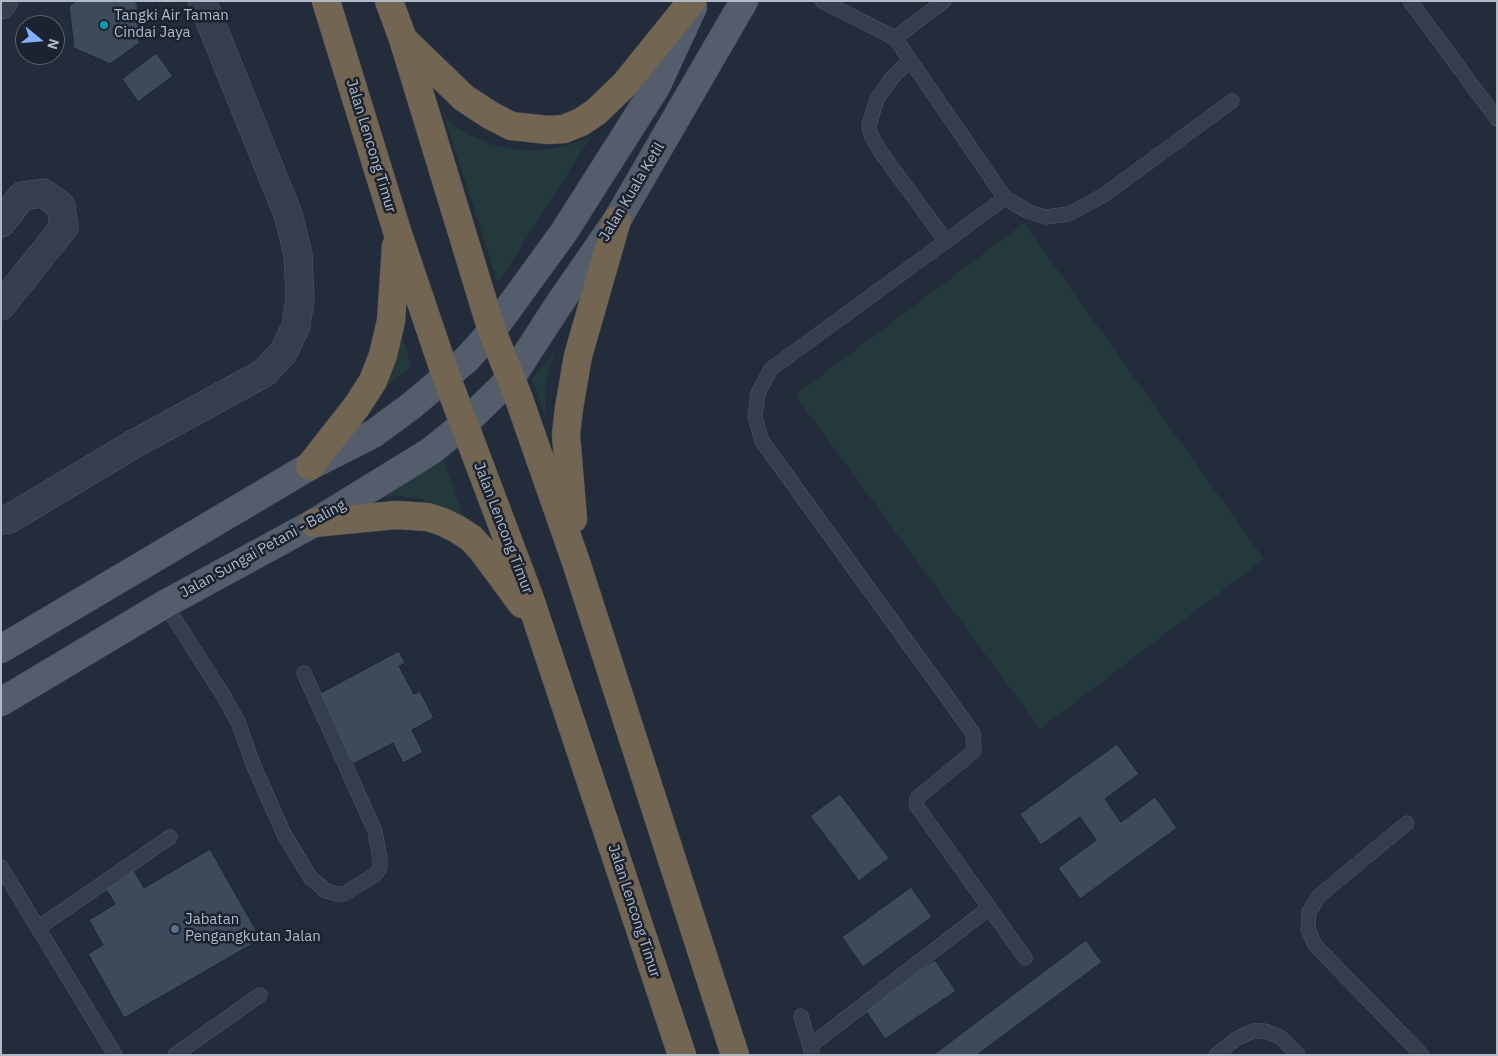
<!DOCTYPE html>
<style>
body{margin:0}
#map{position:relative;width:1498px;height:1056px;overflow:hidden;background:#222c3b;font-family:"IBM Plex Sans",sans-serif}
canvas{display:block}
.frame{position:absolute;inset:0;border:2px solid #b1b9c7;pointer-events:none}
.north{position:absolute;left:15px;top:15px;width:50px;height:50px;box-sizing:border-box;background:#1b2330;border:1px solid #575f6c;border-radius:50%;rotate:107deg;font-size:14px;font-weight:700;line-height:20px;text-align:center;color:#b1b9c7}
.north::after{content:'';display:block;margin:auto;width:18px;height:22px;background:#82affb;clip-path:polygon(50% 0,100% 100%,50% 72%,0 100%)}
</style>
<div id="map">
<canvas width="1498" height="1056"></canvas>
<div class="frame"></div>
<div class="north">N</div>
</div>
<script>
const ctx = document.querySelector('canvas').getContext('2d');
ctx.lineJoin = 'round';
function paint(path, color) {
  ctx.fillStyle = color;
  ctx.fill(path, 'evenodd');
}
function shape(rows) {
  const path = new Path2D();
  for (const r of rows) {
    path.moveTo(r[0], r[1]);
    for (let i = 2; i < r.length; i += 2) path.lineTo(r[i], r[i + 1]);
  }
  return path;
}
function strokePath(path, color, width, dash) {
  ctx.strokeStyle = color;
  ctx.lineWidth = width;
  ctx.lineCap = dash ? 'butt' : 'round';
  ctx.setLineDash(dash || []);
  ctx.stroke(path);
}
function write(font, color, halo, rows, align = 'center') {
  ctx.font = font + ' "IBM Plex Sans",sans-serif';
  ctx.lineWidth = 5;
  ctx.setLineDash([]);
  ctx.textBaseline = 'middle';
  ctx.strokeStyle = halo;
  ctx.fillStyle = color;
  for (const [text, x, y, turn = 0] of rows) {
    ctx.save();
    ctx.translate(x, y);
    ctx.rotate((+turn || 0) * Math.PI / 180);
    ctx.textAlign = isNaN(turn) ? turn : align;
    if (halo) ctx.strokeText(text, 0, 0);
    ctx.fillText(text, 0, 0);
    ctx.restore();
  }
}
const green = shape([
 [444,116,458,128,475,137,492,145,511,149,531,151,552,149,572,144,591,137,498,283],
 [1024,223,1264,559,1040,729,795,395],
 [395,316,412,367,372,397],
 [555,352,546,379,545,406,547,420,532,379],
 [444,461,465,522,431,502,416,498,403,496,376,498]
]);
const building = shape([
 [76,1,133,1,137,3,139,43,110,64,74,48,69,6,76,1],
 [156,53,173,76,138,102,122,79,156,53],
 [399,651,405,663,399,666,414,694,420,691,434,718,412,730,423,752,403,763,393,743,353,764,317,695,399,651],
 [1117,744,1139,774,1105,799,1121,822,1155,797,1177,828,1080,899,1058,868,1096,840,1080,817,1041,845,1020,814,1117,744],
 [840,794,889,858,859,881,810,816,840,794],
 [210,849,261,939,124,1018,88,954,103,945,89,920,115,904,104,886,133,869,144,888,210,849],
 [911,887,932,917,863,967,842,937,911,887],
 [1086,940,1102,962,977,1055,933,1055,1086,940],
 [935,960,956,991,885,1039,864,1008,935,960]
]);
const lane = shape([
 [822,1,895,38],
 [944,1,895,38,1005,198,771,369,758,393,755,417,762,441,973,733,974,751,917,798,916,805,1025,958],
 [1410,1,1497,119],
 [910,60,891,79,877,99,869,125,871,135,882,154,946,241],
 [1005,198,1027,211,1045,217,1069,214,1104,195,1232,101],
 [165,604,223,695,238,722,253,764,284,834,310,877,326,891,337,894,344,894,376,874,380,867,380,859,375,831,304,673],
 [1407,823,1319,896,1309,912,1308,929,1315,945,1422,1055],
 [1,867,115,1055],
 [38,928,170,837],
 [801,1016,812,1053],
 [810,1046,989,908],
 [175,1055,260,995],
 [1216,1055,1236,1039,1253,1031,1265,1031,1280,1037,1298,1055]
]);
const street = shape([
 [1,5,4,1],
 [1,223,22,196,43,193,61,206,64,227,1,306],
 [1,520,9,519,134,444,264,373,283,353,296,326,300,298,298,255,289,217,202,1]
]);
const primary = shape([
 [1,649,310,466,373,434,411,406,467,359,492,331,564,232,656,87,693,7],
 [1,702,165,604,314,523,431,451,464,424,511,378,559,304,617,220,744,1]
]);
const highway = shape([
 [326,1,397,231,446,376,529,596,682,1055],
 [389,1,403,39,492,331,519,399,576,562,735,1055],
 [406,42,464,98,490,115,511,126,548,130,564,129,581,122,596,112,625,84,692,1],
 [310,466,357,406,373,381,383,355,391,321,396,246],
 [573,519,566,434,569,408,578,356,617,220],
 [314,523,396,515,428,517,443,522,457,529,471,538,482,550,522,604]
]);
const markers = [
 [104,25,5,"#0f9aa8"],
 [175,929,5,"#5c6f8a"]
];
const poiNames = [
 ["Tangki Air Taman",114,16],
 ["Cindai Jaya",114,33],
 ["Jabatan",185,920],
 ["Pengangkutan Jalan",185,937]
];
const streetNames = [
 ["Jalan Lencong Timur",371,146,73],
 ["Jalan Kuala Ketil",632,192,-59],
 ["Jalan Lencong Timur",503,528,69],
 ["Jalan Sungai Petani - Baling",263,549,-29],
 ["Jalan Lencong Timur",634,911,72]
];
paint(green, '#24393c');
paint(building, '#3d4a5b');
strokePath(building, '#1d2532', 1);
strokePath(lane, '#515966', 15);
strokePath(street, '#515966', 29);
strokePath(primary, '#3f4754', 29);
strokePath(highway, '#414956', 29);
strokePath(lane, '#353e4c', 14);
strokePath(street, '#353e4c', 28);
strokePath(primary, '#535d6c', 28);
strokePath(highway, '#726652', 28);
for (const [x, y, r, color] of markers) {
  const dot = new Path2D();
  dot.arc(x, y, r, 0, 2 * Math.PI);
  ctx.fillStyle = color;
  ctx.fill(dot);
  strokePath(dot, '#1b2330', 2);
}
write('15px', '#b1b9c7', '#1b2330', poiNames, 'left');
write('15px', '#b1b9c7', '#1b2330', streetNames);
</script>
